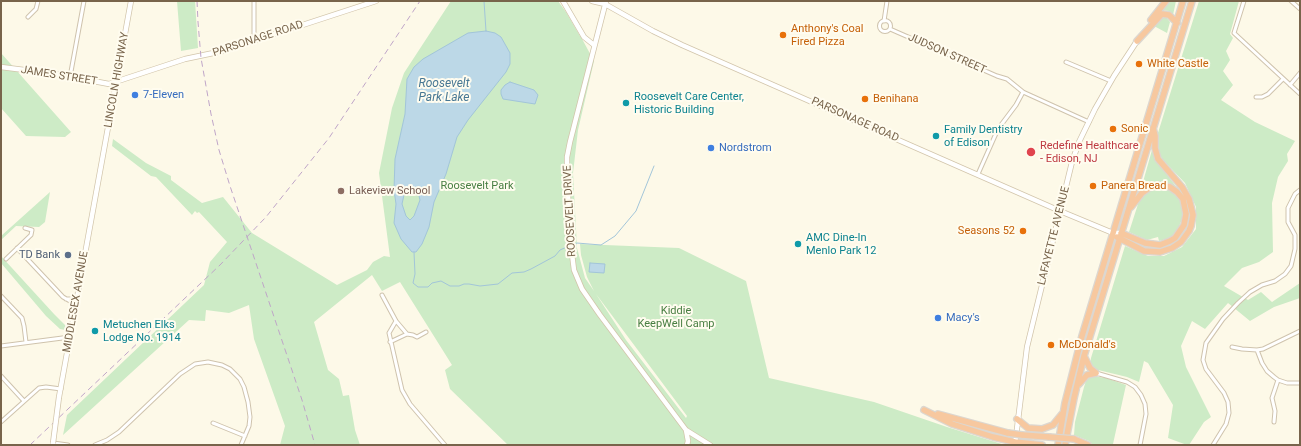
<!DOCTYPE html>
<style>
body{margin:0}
#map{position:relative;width:1301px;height:446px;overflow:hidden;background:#fdf9e8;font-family:Roboto,sans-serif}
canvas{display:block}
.frame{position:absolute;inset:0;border:2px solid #78644b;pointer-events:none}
</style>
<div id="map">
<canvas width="1301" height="446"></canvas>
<div class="frame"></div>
</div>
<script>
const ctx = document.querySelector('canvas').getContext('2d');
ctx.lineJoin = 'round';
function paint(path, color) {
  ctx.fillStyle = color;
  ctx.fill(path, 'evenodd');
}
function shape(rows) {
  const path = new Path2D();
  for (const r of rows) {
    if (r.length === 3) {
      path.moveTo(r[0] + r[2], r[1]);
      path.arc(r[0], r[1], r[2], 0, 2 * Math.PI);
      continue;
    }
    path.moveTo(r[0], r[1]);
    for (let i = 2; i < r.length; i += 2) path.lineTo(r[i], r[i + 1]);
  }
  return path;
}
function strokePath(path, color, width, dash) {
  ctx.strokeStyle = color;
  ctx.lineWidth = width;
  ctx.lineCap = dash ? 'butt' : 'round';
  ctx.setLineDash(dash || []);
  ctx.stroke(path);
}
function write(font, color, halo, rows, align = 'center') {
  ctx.font = font + ' Roboto,sans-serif';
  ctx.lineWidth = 4;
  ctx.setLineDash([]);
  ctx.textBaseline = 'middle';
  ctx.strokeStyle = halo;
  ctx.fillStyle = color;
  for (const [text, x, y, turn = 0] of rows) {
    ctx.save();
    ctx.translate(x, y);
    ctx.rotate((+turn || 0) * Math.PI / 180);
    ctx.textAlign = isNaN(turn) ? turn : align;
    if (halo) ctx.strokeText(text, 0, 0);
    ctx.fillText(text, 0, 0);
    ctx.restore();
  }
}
const green = shape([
 [177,1,195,1,198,48,181,51],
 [451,1,558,1,566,12,580,36,587,42,581,37,594,61,578,130,573,173,577,248,585,278,594,291,587,277,581,255,580,244,679,248,746,281,769,378,874,402,947,427,1005,445,508,445,450,389,445,370,452,365,400,282,382,291,372,275,314,322,328,370,339,379,343,396,349,395,355,430,360,445,280,445,285,426,254,339,249,305,229,313,206,310,205,321,189,320,63,435,67,415,204,285,210,262,227,242,199,212,197,213,195,211,192,215,156,177,151,176,112,146,113,139,146,163,171,176,171,180,202,203,223,197,252,233,337,285,367,270,373,262,384,256,390,257,379,173,392,108,404,73],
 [596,294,687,416,686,418,626,340],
 [1169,1,1176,1,1173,15,1169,11,1162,10],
 [1199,1,1239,1,1230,34,1233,38,1226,51,1230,60,1223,71,1233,85,1221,100,1255,122,1295,141,1287,154,1288,161,1278,177,1272,203,1273,252,1259,262,1242,268,1224,286,1248,300,1261,292,1272,302,1300,283,1300,298,1274,307,1250,321,1228,303,1205,329,1192,321,1181,346,1186,367,1211,417,1204,422,1189,445,1187,445,1168,438,1173,405,1148,363,1144,361,1139,382,1127,377,1094,369,1090,365,1091,358,1125,246,1148,256,1164,256,1182,247,1196,229,1196,207,1185,183,1162,159,1156,146,1157,136],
 [1166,17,1170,22,1167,33,1154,26,1160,19],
 [1,53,71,132,65,137,26,136,1,108],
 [1152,150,1157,161,1180,192,1171,185,1162,183,1142,190,1141,189],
 [1158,188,1168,189,1176,194,1181,202,1183,217,1177,231,1170,238,1159,241,1158,237,1147,240,1129,232,1139,201,1144,194,1151,190],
 [50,192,45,222,39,227,16,226,1,240,1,236],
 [1,256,54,314,71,331,60,329,46,316,1,263],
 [1092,376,1106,378,1126,385,1113,444,1114,445,1093,445,1089,441,1074,435,1075,422,1084,387,1087,378]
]);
const water = shape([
 [486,31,495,33,501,37,510,53,510,64,506,72,468,120,457,137,446,174,434,202,429,227,422,244,416,252,412,252,401,239,394,223,396,204,394,190,395,159,405,114,407,79,414,67,423,59,468,33,486,31],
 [411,189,416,190,418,192,420,200,414,216,410,220,406,216,402,204,404,195,411,189],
 [510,82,534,90,538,95,535,104,503,99,501,94,501,90,505,85,510,82],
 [590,263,605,264,604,273,589,272,590,263]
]);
const stream = shape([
 [484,1,486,31],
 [572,245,577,243,601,245,615,236,636,211,654,166],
 [414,252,415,274,413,283,418,287,428,287,432,283,441,281,450,286,459,286,464,284,469,284,480,286,498,284,512,273,524,272,531,269,555,256,560,250,569,246]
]);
const street = shape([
 [1244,1,1234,33,1300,94],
 [1291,1,1300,9],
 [28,17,36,9,38,1],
 [885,26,5.5],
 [884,21,887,1],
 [890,29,997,76,1007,79,1023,92,1089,122],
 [254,41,254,1],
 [1066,62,1111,81],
 [70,77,84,1],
 [1290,85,1300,73],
 [1256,97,1262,97,1268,94,1283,79],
 [978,174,998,129,1016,105,1023,92],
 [17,248,63,297,70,301,77,302],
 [6,259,31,235,32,230,25,228],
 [382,295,396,321,389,333,402,390,410,404,445,445],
 [1,296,22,318,24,326,26,342],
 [66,299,77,299],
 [396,321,407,334],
 [390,342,407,334,413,335,417,337,426,332],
 [1,346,70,337],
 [1232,347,1242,349,1257,350,1263,349,1300,331],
 [1257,350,1262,363,1267,371,1274,377,1278,380,1287,383,1300,383],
 [1096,373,1127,382,1135,387,1141,395,1145,404,1146,414,1140,445],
 [1,376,24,401],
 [1,422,39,388,46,387,61,389],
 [1274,422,1275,411,1272,398,1278,380],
 [213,423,245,436],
 [53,443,68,445],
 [95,445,107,440,119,432,180,374,195,364,208,362,222,365,230,369,240,379,244,387,248,402,250,417,249,426,241,445],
 [1213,445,1226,424,1229,413,1228,402,1224,393,1206,369,1203,360,1206,343,1223,319,1238,303,1250,292,1262,285,1275,281,1285,274,1291,266,1295,249,1295,235,1288,222,1288,208,1295,194,1300,190]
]);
const secondary = shape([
 [563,1,584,37,594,45],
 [592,1,605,4,653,31,682,45,1060,211,1113,233,1121,233],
 [606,1,570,142,567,157,567,173,570,238,574,270,582,289,600,315,686,430,710,445],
 [1,67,56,74,109,84,185,59,223,51,376,1],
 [59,397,131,1],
 [686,430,688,441,687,445],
 [1015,445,1027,347,1072,162,1079,142,1095,109,1114,76,1137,41]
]);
const highway = shape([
 [1151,20,1166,1],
 [1137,41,1162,14,1169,15,1177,23],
 [1121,233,1145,243,1160,245,1170,241,1175,238,1184,225,1186,214,1183,199,1177,192,1170,187,1158,185,1149,188,1142,193,1131,207],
 [1117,237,1144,251,1160,252,1172,248,1181,242,1189,231,1191,226,1193,215,1189,199,1182,187,1158,159,1155,148,1155,136,1153,128],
 [1084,356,1090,368,1096,373],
 [1079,384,1087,375,1096,373],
 [924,410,952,424,993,437,1015,442,1042,445],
 [938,414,1008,433],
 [1017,419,1028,428,1042,429,1053,425,1062,414],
 [1022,435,1049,437],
 [1074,439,1088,445],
 [1058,445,1065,403,1082,336,1183,1],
 [1065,445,1074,398,1084,356,1192,1]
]);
const rail = shape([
 [197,1,198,22,201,58,211,114,219,150,230,186,302,400,315,445],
 [30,445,220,265,266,217,329,138,420,1]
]);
const secondaryBridge = shape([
 [53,443,59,397]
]);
const highwayBridge = shape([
 [1008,433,1022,435],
 [1049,437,1074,439]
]);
const markers = [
 [783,35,4,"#e8710a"],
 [1139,64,4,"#e8710a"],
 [135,95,4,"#3f7fe0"],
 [865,99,4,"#e8710a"],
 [626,103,4,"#0f9aa8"],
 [1113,129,4,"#e8710a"],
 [936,136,4,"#0f9aa8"],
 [711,148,4,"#3f7fe0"],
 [1031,152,5,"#e0444e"],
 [1093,186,4,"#e8710a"],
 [341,191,4,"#8d6e63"],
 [1023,231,4,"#e8710a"],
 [798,244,4,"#0f9aa8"],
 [68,255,4,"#5c6f8a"],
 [938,318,4,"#3f7fe0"],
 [95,331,4,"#0f9aa8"],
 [1051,345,4,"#e8710a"]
];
const foodNames = [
 ["Anthony's Coal",791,29],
 ["Fired Pizza",791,42],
 ["White Castle",1147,64],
 ["Benihana",873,99],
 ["Sonic",1121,129],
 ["Panera Bread",1101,186],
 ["Seasons 52",1015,231,"right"],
 ["McDonald's",1059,345]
];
const streetNames = [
 ["PARSONAGE ROAD",258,39,-18],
 ["JUDSON STREET",947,54,24],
 ["JAMES STREET",59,76,9],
 ["LINCOLN HIGHWAY",117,80,-80],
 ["PARSONAGE ROAD",855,120,24],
 ["ROOSEVELT DRIVE",570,211,-93],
 ["LAFAYETTE AVENUE",1054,236,-76],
 ["MIDDLESEX AVENUE",76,302,-80]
];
const shopNames = [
 ["7-Eleven",143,95],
 ["Nordstrom",719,148],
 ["Macy's",946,318]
];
const cultureNames = [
 ["Roosevelt Care Center,",634,97],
 ["Historic Building",634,110],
 ["Family Dentistry",944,130],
 ["of Edison",944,143],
 ["AMC Dine-In",806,238],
 ["Menlo Park 12",806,251],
 ["Metuchen Elks",103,325],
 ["Lodge No. 1914",103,338]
];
const healthNames = [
 ["Redefine Healthcare",1040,146],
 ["- Edison, NJ",1040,159]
];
const parkNames = [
 ["Roosevelt Park",477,186],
 ["Kiddie",676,311],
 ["KeepWell Camp",676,324]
];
const educationNames = [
 ["Lakeview School",349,191]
];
const serviceNames = [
 ["TD Bank",60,255]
];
const waterNames = [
 ["Roosevelt",444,84],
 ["Park Lake",444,98]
];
paint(green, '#cdebc6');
paint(water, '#bcd8e7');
strokePath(water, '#a2c5d9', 1);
strokePath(stream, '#a2c5d9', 1);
strokePath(street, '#cfc3ad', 5);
strokePath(secondary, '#d2c5ab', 6);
strokePath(highway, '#dcd7d0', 8);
strokePath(street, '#fff', 3);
strokePath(secondary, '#fff', 4.5);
strokePath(highway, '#f7c89f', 5.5);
strokePath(rail, '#bfa5c8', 1, [6, 4]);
strokePath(secondaryBridge, '#d2c5ab', 6, []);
strokePath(highwayBridge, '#dcd7d0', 8, []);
strokePath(secondaryBridge, '#fff', 4.5);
strokePath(highwayBridge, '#f7c89f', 5.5);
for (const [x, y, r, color] of markers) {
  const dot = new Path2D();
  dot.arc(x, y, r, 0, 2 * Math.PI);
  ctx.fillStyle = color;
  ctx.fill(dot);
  strokePath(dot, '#fffcef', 1.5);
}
write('11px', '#c56008', '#fffcef', foodNames, 'left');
write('11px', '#78644b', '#fffcef', streetNames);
write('11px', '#366cbe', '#fffcef', shopNames, 'left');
write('11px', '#0d838f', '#fffcef', cultureNames, 'left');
write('11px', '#be3a42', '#fffcef', healthNames, 'left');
write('11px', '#487e42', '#fffcef', parkNames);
write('11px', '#785e54', '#fffcef', educationNames, 'left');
write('11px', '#4e5e75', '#fffcef', serviceNames, 'right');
write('italic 12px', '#477793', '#fffcef', waterNames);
</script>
